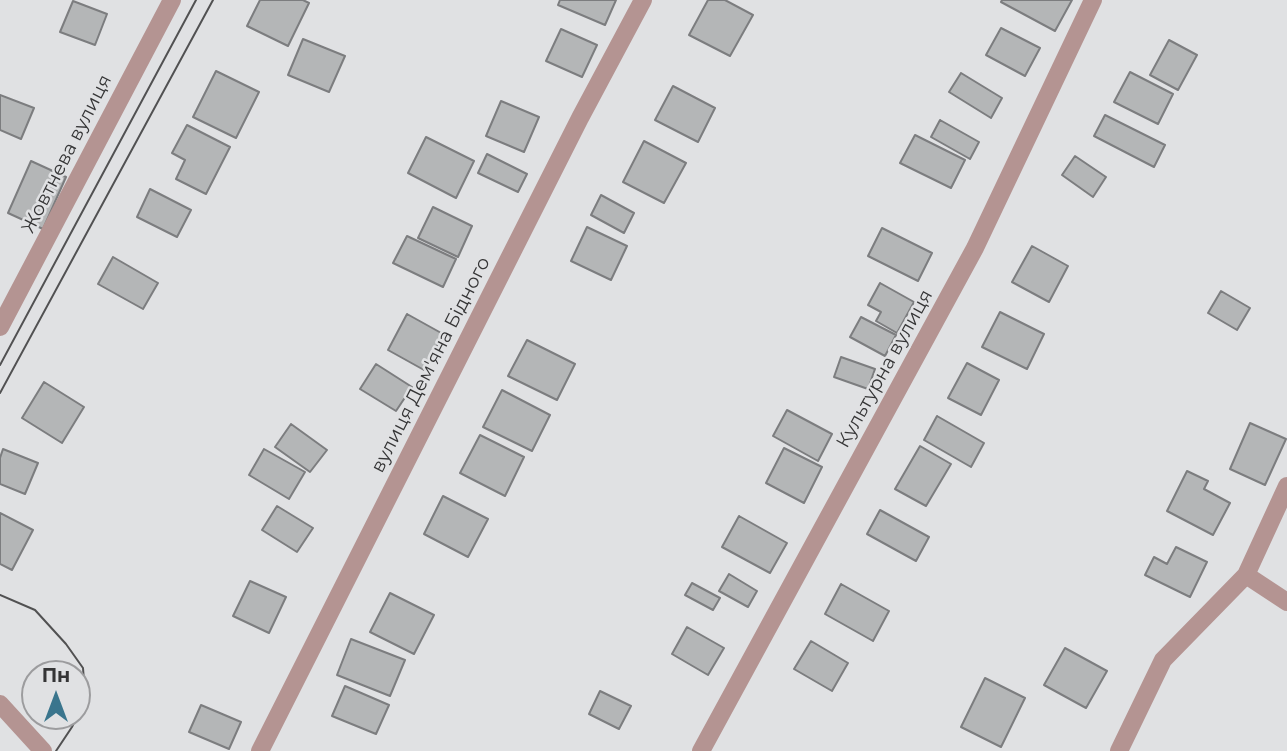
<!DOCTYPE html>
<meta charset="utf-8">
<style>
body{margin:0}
#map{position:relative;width:1287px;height:751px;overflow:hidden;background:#e0e1e3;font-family:Montserrat,sans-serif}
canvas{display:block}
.north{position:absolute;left:21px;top:660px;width:70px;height:70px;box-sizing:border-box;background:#e0e1e3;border:2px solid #9c9c9e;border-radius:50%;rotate:0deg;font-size:19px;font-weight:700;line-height:28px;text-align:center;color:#353536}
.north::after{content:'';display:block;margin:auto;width:24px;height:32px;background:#3a758d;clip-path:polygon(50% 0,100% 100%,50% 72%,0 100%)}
</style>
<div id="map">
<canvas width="1287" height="751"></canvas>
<div class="north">Пн</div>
</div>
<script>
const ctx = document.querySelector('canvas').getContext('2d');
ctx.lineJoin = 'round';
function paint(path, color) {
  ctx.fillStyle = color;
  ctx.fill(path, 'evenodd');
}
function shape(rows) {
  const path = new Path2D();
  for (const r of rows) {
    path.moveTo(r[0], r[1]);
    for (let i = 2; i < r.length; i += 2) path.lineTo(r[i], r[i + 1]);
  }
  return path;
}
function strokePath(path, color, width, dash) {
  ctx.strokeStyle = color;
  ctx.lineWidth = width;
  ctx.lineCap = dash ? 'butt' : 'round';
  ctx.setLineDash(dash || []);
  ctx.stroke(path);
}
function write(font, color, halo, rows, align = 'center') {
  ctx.font = font + ' Montserrat,sans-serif';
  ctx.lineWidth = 5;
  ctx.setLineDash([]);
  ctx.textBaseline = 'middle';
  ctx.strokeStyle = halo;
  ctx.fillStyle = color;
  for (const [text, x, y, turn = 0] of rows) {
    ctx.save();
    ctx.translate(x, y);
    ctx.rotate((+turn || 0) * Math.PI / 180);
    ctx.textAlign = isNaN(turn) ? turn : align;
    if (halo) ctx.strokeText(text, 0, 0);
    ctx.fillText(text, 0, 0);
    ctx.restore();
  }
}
const building = shape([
 [260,0,303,0,309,3,288,46,247,26,260,0],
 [560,0,616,0,605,25,558,5,560,0],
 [708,0,725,0,753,15,730,56,689,35,708,0],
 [1002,0,1072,0,1055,31,1001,2,1002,0],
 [73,1,107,14,95,45,60,32,73,1],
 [1001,28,1040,48,1025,76,986,55,1001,28],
 [561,29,597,45,582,77,546,61,561,29],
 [303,39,345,56,329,92,288,75,303,39],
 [1169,40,1197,55,1178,90,1150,75,1169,40],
 [216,71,259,92,236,138,193,117,216,71],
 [1130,72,1173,94,1158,124,1114,102,1130,72],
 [961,73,1002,98,991,118,949,92,961,73],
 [673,86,715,108,698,142,655,120,673,86],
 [0,95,34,108,21,139,0,130,0,95],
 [501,101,539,117,524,152,486,136,501,101],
 [1105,115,1165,145,1154,167,1094,136,1105,115],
 [940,120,979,142,970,159,931,137,940,120],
 [187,125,230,147,206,194,176,179,185,160,172,153,187,125],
 [915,135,965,160,951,188,900,163,915,135],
 [426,137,474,161,456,198,408,173,426,137],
 [644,141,686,163,664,203,623,182,644,141],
 [487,154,527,174,518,192,478,173,487,154],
 [1075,156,1106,177,1093,197,1062,175,1075,156],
 [31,161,66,177,43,229,8,213,31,161],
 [150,189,191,210,177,237,137,217,150,189],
 [601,195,634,213,624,233,591,215,601,195],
 [433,207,472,226,458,257,418,238,433,207],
 [587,227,627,246,611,280,571,261,587,227],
 [882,228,932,253,918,281,868,256,882,228],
 [407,236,456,259,443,287,393,263,407,236],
 [1032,246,1068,266,1049,302,1012,282,1032,246],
 [113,257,158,283,143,309,98,284,113,257],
 [880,283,914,302,897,333,876,321,881,312,868,305,880,283],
 [1221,291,1250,308,1237,330,1208,313,1221,291],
 [1000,312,1044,334,1027,369,982,347,1000,312],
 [407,314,443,334,424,370,388,350,407,314],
 [861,317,896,335,885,356,850,337,861,317],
 [527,340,575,364,557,400,508,376,527,340],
 [841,357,875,369,868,389,834,377,841,357],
 [967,363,999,380,981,415,948,398,967,363],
 [376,364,412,387,396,411,360,389,376,364],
 [44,382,84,407,62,443,22,418,44,382],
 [502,390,550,415,532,451,483,427,502,390],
 [787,410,832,434,818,461,773,436,787,410],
 [937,416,984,443,971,467,924,440,937,416],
 [1250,423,1286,439,1265,485,1230,469,1250,423],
 [291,424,327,450,310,472,275,447,291,424],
 [480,435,524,457,505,496,460,473,480,435],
 [920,446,951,464,926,506,895,489,920,446],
 [784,448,822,467,804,503,766,483,784,448],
 [3,449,38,463,25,494,0,484,0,458,3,449],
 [264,449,305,472,289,499,249,475,264,449],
 [1187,471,1208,481,1204,489,1230,503,1213,535,1167,511,1187,471],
 [443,496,488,519,468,557,424,534,443,496],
 [277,506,313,528,297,552,262,530,277,506],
 [880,510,929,537,916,561,867,534,880,510],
 [0,513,33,530,12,570,0,564,0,513],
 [739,516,787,543,770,573,722,547,739,516],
 [1176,547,1207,562,1190,597,1145,575,1154,557,1167,564,1176,547],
 [729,574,757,591,748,607,719,591,729,574],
 [250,581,286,597,269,633,233,616,250,581],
 [692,583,720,598,713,610,685,595,692,583],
 [841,584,889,611,873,641,825,614,841,584],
 [390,593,434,615,414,654,370,632,390,593],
 [687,627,724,648,708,675,672,654,687,627],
 [351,639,405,660,390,696,337,675,351,639],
 [811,641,848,663,832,691,794,669,811,641],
 [1065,648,1107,671,1086,708,1044,685,1065,648],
 [985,678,1025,698,1001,747,961,727,985,678],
 [345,686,389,705,376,734,332,716,345,686],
 [600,691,631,706,619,729,589,714,600,691],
 [201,705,241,722,229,749,189,732,201,705]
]);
const minor = shape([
 [0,327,172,0],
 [1246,575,1287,602],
 [0,704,43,751],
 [260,751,580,118,643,0],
 [701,751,975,248,1093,0],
 [1119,751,1163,660,1246,575,1287,486]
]);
const tram = shape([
 [0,365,196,0],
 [0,393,213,0],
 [0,595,35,610,66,644,83,668,85,694,77,715],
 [56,751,72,727,77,716]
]);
const streetNames = [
 ["Жовтнева вулиця",67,154,-63],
 ["вулиця Дем'яна Бідного",431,365,-63],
 ["Культурна вулиця",885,369,-61]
];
paint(building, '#b4b6b7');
strokePath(building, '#7c7d7f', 2);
strokePath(minor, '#b49492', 18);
strokePath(tram, '#515152', 2);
write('19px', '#353536', '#e0e1e3', streetNames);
</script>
